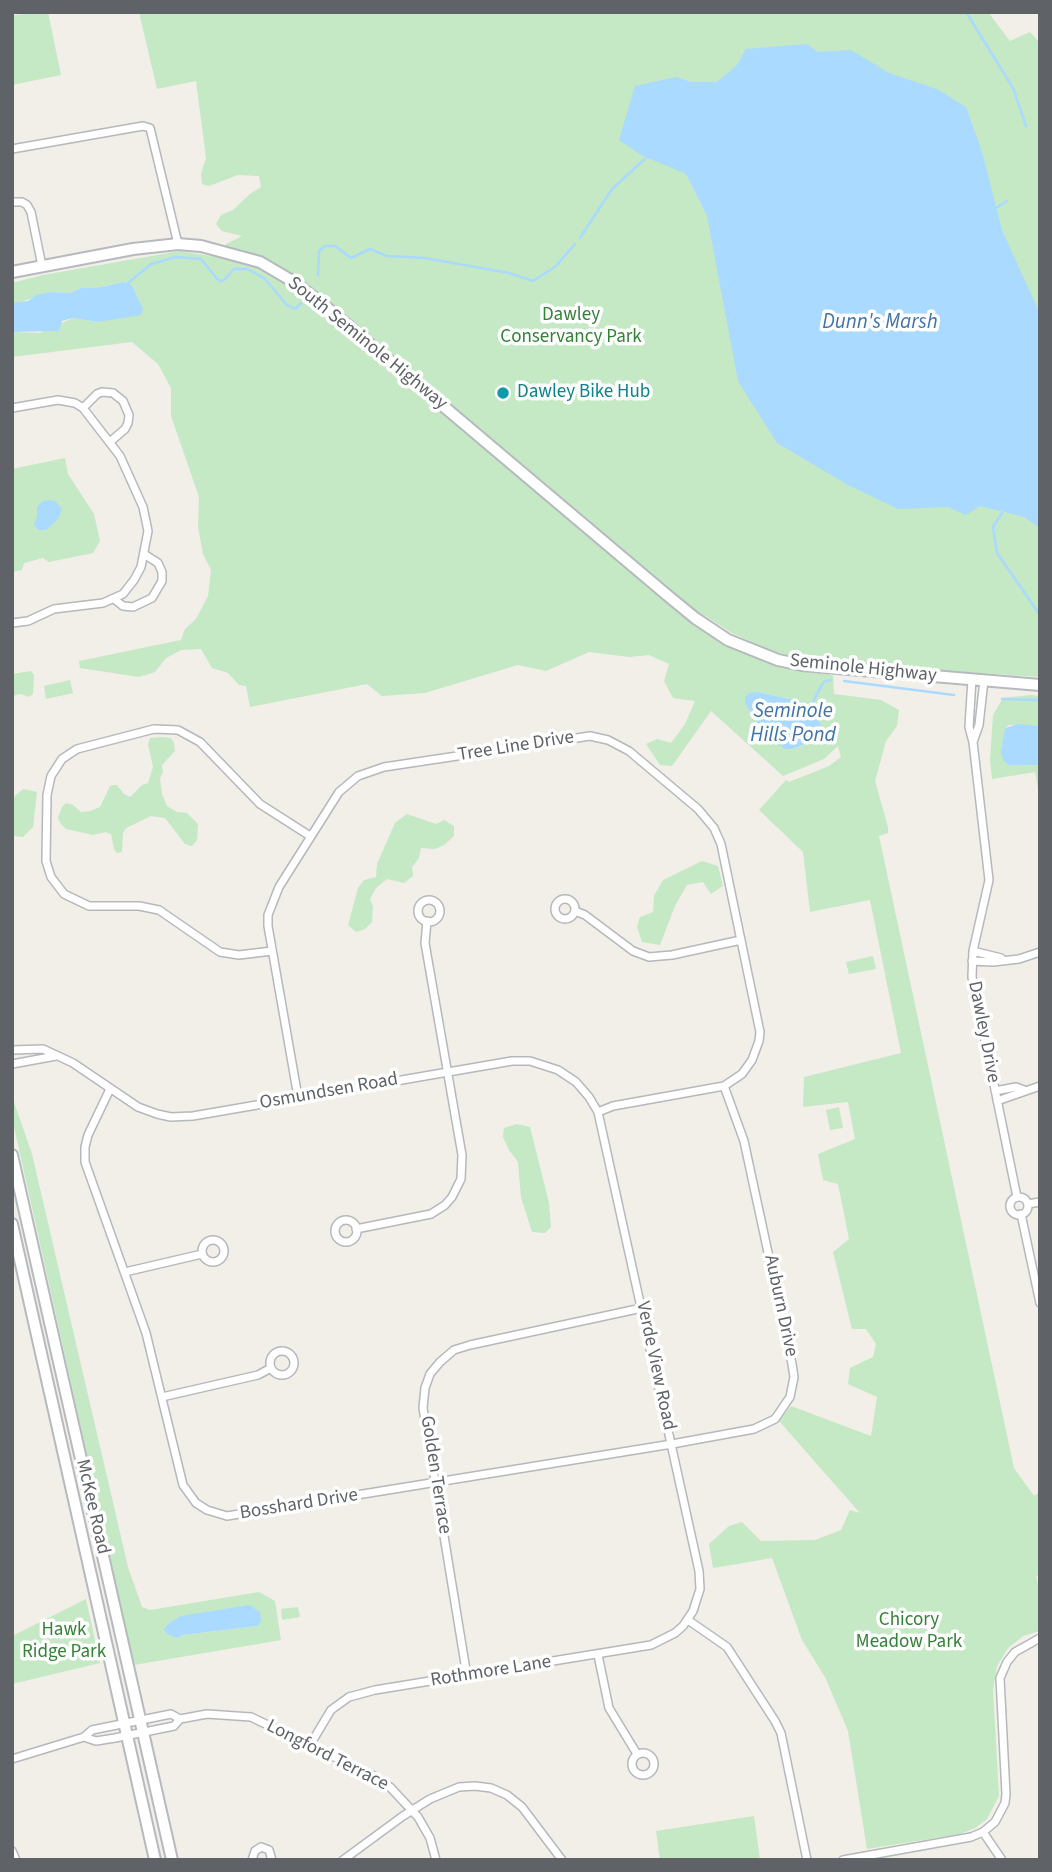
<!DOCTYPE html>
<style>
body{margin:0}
#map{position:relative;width:1052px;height:1872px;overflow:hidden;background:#f1efe8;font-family:"Source Sans 3",sans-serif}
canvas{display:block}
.frame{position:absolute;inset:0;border:14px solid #5f6368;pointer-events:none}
</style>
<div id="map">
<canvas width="1052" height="1872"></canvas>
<div class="frame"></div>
</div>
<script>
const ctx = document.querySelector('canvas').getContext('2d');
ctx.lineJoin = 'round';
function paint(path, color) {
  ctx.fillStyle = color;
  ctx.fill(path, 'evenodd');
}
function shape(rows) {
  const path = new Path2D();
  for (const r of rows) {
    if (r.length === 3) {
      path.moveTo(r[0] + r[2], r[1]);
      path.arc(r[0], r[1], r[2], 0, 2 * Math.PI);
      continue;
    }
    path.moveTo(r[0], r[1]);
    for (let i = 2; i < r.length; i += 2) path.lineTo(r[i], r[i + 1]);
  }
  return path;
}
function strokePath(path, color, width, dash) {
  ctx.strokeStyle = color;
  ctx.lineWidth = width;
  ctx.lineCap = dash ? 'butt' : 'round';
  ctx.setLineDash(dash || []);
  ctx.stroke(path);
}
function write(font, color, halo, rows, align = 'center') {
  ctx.font = font + ' "Source Sans 3",sans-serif';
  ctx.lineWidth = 7;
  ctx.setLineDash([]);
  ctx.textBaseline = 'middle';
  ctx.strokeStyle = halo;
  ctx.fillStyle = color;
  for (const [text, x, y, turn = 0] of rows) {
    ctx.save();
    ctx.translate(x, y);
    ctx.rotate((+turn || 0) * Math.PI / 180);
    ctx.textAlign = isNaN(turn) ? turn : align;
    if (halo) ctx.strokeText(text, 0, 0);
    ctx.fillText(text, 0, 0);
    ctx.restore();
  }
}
const green = shape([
 [12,12,14,15,48,12,61,75,12,85],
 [139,12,988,12,1010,41,1030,32,1040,43,1040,677,827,663,795,658,762,647,732,633,704,615,696,625,743,653,779,664,833,675,834,694,881,700,899,710,897,726,886,741,875,781,888,827,888,833,879,836,1014,1468,1034,1496,1040,1492,1038,1501,1040,1504,1040,1575,1036,1576,1040,1592,1040,1631,1023,1636,1008,1648,997,1666,993,1690,999,1796,987,1819,975,1828,960,1834,867,1849,848,1731,825,1677,802,1640,772,1558,713,1568,709,1544,729,1526,742,1522,761,1541,815,1540,841,1530,850,1510,860,1513,779,1421,791,1406,871,1436,877,1397,848,1384,850,1368,873,1357,876,1344,866,1329,852,1329,833,1252,849,1239,838,1184,823,1180,818,1154,855,1139,848,1102,803,1107,804,1077,901,1053,870,900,810,912,803,852,759,810,786,780,789,782,829,766,841,757,838,746,824,759,783,776,711,711,672,766,660,765,646,744,657,739,671,743,685,724,695,701,673,698,664,681,669,664,649,655,629,657,589,652,546,671,518,665,425,693,382,696,367,684,250,707,246,686,239,685,228,673,212,668,201,649,181,650,166,658,155,672,139,677,80,668,79,661,181,640,185,629,196,619,208,596,211,570,203,554,198,527,199,497,171,416,171,388,158,364,132,342,12,357,12,332,40,333,73,318,98,322,119,318,140,302,132,285,123,282,102,287,81,288,71,293,50,292,18,303,12,303,12,283,43,275,180,251,222,258,226,244,242,236,222,231,216,224,221,215,233,210,250,194,261,187,259,176,238,175,209,186,202,184,201,174,206,158,196,81,157,89],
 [758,692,812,704,812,742,793,749],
 [65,458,68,474,94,514,100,541,93,553,49,562,43,558,24,563,22,570,12,572,12,469],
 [31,671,34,675,33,694,29,697,21,694,12,696,12,674],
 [70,680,73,693,46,699,44,686],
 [1030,695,1040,696,1040,726,1009,725,1005,728,1004,739,1009,765,1040,765,1040,800,1035,772,992,779,990,760,993,715,999,705,1003,698],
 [161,737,171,738,174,743,175,751,162,765,163,772,160,778,162,794,167,806,177,812,187,813,198,824,197,840,192,846,185,844,165,818,151,816,126,828,123,833,122,852,117,853,114,849,111,834,105,832,93,835,66,829,61,824,58,818,62,807,66,803,73,805,81,812,90,811,100,807,110,786,113,785,117,785,124,794,130,797,142,785,148,783,153,767,148,744,150,738],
 [23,789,37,792,33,827,23,837,13,836,12,804,15,796],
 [407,814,436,824,444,820,454,826,454,836,444,845,435,849,421,848,419,858,412,867,413,876,404,883,387,879,376,888,370,899,373,906,372,922,365,929,356,932,348,925,358,888,364,880,376,877,377,864,395,823],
 [702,861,718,866,723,886,711,894,703,882,687,885,675,906,660,945,642,942,637,927,640,917,653,912,654,896,663,880],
 [873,956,876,969,849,974,846,962],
 [12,1096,32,1154,128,1567,142,1607,150,1610,259,1592,275,1601,281,1640,134,1665,12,1118],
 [173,1622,258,1626,183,1635,178,1638,169,1623],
 [839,1107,843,1128,830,1130,826,1110],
 [517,1124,530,1127,549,1203,551,1227,545,1233,532,1232,521,1197,518,1162,509,1150,503,1137,504,1128],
 [86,1599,100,1663,12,1684,12,1636],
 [298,1607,300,1617,282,1620,281,1609],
 [754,1816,760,1860,660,1860,656,1831]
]);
const water = shape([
 [806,44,818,52,851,50,889,73,937,89,966,107,982,152,1002,230,1040,314,1040,528,1024,517,980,506,966,515,948,507,898,509,848,485,777,443,738,381,707,216,686,174,641,155,619,140,635,86,676,77,691,82,717,82,737,65,746,49],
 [123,282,132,285,143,309,141,315,98,322,73,318,62,321,59,331,12,332,12,303,28,301,36,295,50,292,71,293,81,288,102,287],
 [50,500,56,502,62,509,58,519,46,530,38,530,34,524,37,517,37,507,43,501],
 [758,692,812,704,821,725,818,739,793,749,784,749,758,723,745,703,745,697,749,693],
 [1018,724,1040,726,1040,765,1009,765,1003,760,1001,752,1005,728],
 [249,1605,260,1612,261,1621,258,1626,183,1635,178,1638,167,1634,164,1629,169,1623,181,1616]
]);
const stream = shape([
 [966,12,1013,88,1026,126],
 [996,208,1007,201],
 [580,238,612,189,647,157],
 [318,275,319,251,325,246,335,246,351,258,370,249,387,256,425,258,509,273,533,281,556,266,575,244],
 [128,283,151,264,176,257,201,259,219,281,224,280,234,269,247,269,264,278,287,305,295,309,301,303],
 [1002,513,993,527,997,553,1040,615],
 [844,681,954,695],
 [1002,699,1040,700],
 [812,704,821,686,825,681,831,680]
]);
const street = shape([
 [12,149,143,126,150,128,178,244],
 [12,202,22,202,27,205,31,212,42,266],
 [12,408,58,400,75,403,83,408,120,456,143,507,148,531,141,567,134,580,123,594,103,603,54,609,28,621,12,623],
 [83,408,97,394,102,392,113,393,123,401,129,415,128,423,125,429,111,441],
 [114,599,123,606,133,607,152,598,162,581,162,572,158,563,144,554],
 [972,679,969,727,973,742,989,880,973,951,972,977,1017,1197],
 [973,742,979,725,984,680],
 [565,909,10],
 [429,911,11],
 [575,911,585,915,633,951,649,957,672,955,741,940],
 [272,951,239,955,220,952,159,910,139,906,89,906,64,894,51,877,46,861,47,795,51,776,62,759,77,749,154,729,178,730,200,742,260,804,310,836],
 [973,951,1001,958],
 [972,961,993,962,1019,959,1040,952],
 [12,1050,43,1049,73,1063,138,1107,157,1114,171,1117,193,1116,512,1061,530,1061,558,1070,576,1082,589,1097,598,1112,699,1571,700,1589,693,1611,683,1626,675,1633,651,1645,375,1690,349,1697,331,1710,310,1745],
 [12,1064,56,1056],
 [110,1089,88,1135,85,1147,85,1162,146,1333,183,1485,196,1503,207,1510,227,1516,672,1444,754,1429,775,1419,790,1397,794,1377,792,1364,744,1141,724,1086],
 [995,1091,1016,1087,1024,1090],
 [298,1097,268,926,268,915,279,887,339,792,358,776,384,767,590,736,608,740,629,751,698,809,714,828,721,844,760,1032,759,1041,752,1060,742,1074,724,1086,613,1106,598,1112],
 [997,1101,1040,1086],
 [1019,1206,9],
 [1028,1204,1040,1202],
 [1021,1214,1040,1303],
 [346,1231,11],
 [356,1229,431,1214,445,1205,452,1197,461,1179,462,1155,425,943,427,921],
 [213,1251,11],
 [125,1272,202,1254],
 [282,1363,12],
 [162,1397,258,1375,271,1368],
 [688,1620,727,1647,775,1721,781,1733,807,1860],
 [598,1655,609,1708,637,1754],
 [467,1676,423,1408,425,1388,430,1374,440,1362,454,1350,470,1345,642,1308],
 [84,1737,96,1741,115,1738,174,1726,180,1719],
 [643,1764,11],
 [12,1759,84,1737,92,1730,171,1714,180,1719,207,1714,251,1717,376,1777,390,1787,418,1817,430,1838,436,1860],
 [983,1832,1002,1860],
 [12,1851,16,1860],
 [252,1860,255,1851,261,1847,269,1850,272,1860],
 [343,1860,403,1816,430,1799,459,1787,475,1786,491,1788,507,1795,522,1807,562,1860],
 [843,1860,971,1837,983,1832,995,1822,1005,1803,1006,1794,1000,1678,1007,1662,1015,1652,1040,1638]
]);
const secondary = shape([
 [12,272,133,249,178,244,201,246,260,262,294,282,326,307,667,595,695,618,728,640,778,660,802,665,1040,685],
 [12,1155,172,1860],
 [12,1224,155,1860]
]);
const markers = [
 [503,393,7,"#0f9aa8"]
];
const parkNames = [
 ["Dawley",571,316],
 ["Conservancy Park",571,338],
 ["Chicory",909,1621],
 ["Meadow Park",909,1643],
 ["Hawk",64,1631],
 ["Ridge Park",64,1653]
];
const streetNames = [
 ["South Seminole Highway",367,344,39],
 ["Seminole Highway",863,669,6],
 ["Tree Line Drive",516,747,-9],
 ["Dawley Drive",983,1032,79],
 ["Osmundsen Road",329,1092,-10],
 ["Auburn Drive",780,1306,78],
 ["Verde View Road",655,1366,78],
 ["Golden Terrace",435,1475,81],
 ["Bosshard Drive",299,1505,-9],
 ["McKee Road",92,1507,77],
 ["Rothmore Lane",491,1672,-9],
 ["Longford Terrace",327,1756,27]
];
const cultureNames = [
 ["Dawley Bike Hub",517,393]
];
const waterNames = [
 ["Dunn's Marsh",880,323],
 ["Seminole",793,712],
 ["Hills Pond",793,736]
];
paint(green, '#c5e8c5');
paint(water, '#aadaff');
strokePath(stream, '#aadaff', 2.5);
strokePath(street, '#b5b8bc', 10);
strokePath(secondary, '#b6babf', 14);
strokePath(street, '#fff', 7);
strokePath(secondary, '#fff', 10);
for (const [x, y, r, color] of markers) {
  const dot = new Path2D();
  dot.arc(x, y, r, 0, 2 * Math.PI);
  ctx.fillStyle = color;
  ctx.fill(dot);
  strokePath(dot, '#fff', 2.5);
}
write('19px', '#348238', '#fff', parkNames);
write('19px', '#5f6368', '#fff', streetNames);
write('19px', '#0d838f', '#fff', cultureNames, 'left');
write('italic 21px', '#4174aa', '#fff', waterNames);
</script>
